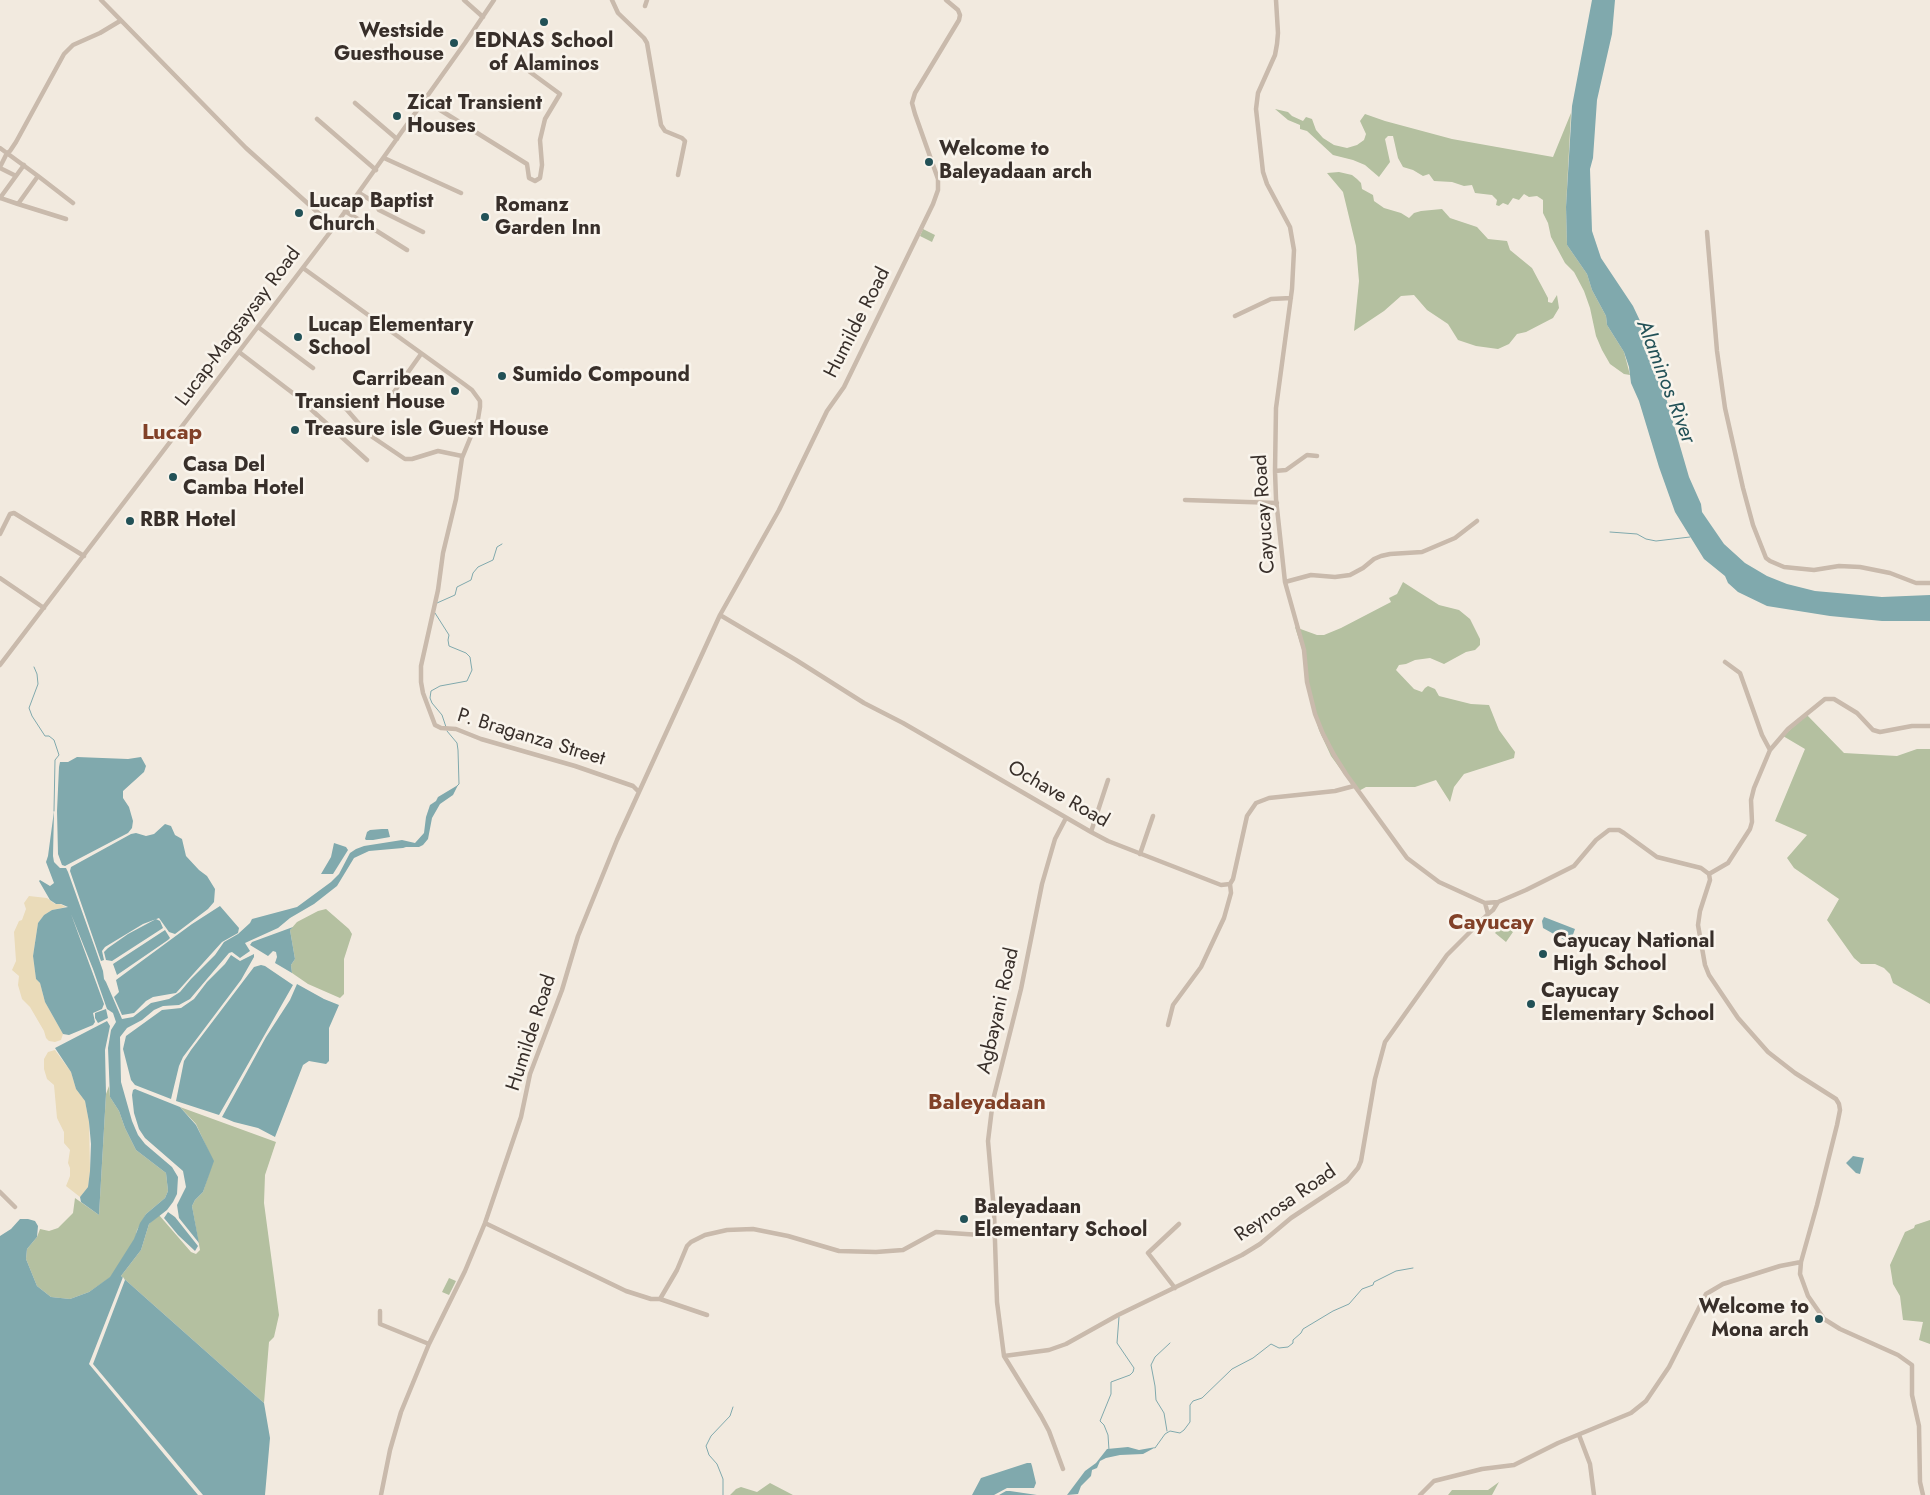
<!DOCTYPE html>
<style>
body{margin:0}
canvas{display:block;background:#f2eadf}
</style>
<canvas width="1930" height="1495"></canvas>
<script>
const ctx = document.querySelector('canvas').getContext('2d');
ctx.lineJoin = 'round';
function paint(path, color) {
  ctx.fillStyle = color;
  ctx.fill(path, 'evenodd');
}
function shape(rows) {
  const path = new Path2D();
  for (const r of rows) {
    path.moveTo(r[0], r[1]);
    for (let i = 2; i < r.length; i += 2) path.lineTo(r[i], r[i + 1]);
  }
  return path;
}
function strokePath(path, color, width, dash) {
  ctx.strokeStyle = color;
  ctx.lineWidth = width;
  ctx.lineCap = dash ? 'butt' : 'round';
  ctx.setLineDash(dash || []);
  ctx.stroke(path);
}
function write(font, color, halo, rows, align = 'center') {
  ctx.font = font + ' Jost,sans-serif';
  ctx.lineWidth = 5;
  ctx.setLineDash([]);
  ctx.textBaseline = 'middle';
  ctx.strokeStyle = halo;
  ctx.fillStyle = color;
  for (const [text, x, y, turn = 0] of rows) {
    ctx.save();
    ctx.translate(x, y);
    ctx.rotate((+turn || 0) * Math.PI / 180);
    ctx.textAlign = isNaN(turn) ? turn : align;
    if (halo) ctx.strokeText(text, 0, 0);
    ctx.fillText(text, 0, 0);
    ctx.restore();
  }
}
const green = shape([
 [1275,109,1288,112,1292,116,1303,121,1306,117,1312,119,1316,130,1323,138,1334,145,1347,148,1357,145,1364,140,1366,134,1360,121,1365,114,1385,121,1452,139,1553,157,1571,113,1566,207,1567,245,1587,274,1592,290,1606,316,1607,325,1624,352,1630,375,1624,374,1610,364,1602,350,1596,336,1590,308,1584,291,1574,272,1565,263,1551,237,1548,223,1543,213,1543,200,1537,196,1529,197,1524,194,1519,200,1513,198,1508,205,1503,203,1499,206,1496,205,1497,200,1492,195,1475,193,1472,185,1464,186,1452,182,1434,181,1429,174,1423,176,1413,170,1403,167,1398,158,1393,136,1388,136,1385,139,1390,162,1379,177,1365,165,1353,160,1333,155,1307,131,1300,129,1300,125,1288,120],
 [1339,172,1352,175,1357,179,1361,183,1362,189,1373,195,1374,201,1384,208,1401,213,1409,218,1414,213,1421,211,1442,209,1450,218,1477,227,1488,239,1507,241,1510,250,1532,268,1548,298,1548,302,1552,303,1557,295,1559,308,1553,318,1526,332,1517,334,1509,344,1498,349,1476,346,1458,340,1448,324,1427,310,1414,295,1401,296,1384,311,1354,331,1359,281,1356,246,1343,192,1327,173],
 [923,229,935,235,932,242,920,236],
 [1403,582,1439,605,1459,610,1470,619,1480,639,1480,645,1475,650,1466,652,1444,664,1430,658,1415,660,1406,664,1399,665,1396,670,1414,689,1422,692,1425,688,1428,686,1435,689,1439,696,1471,704,1489,705,1499,730,1515,752,1514,758,1464,774,1454,787,1450,802,1436,780,1415,787,1366,787,1357,792,1331,756,1319,730,1312,707,1303,652,1295,627,1317,635,1324,635,1341,628,1391,602,1389,598,1397,594],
 [1807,715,1844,753,1897,756,1917,749,1930,749,1930,1004,1893,983,1890,974,1884,968,1875,964,1861,964,1854,958,1827,920,1839,899,1794,868,1787,858,1807,835,1775,821,1805,749,1783,736],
 [326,909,349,929,352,934,344,959,344,994,340,998,308,984,292,973,291,965,295,959,290,930,297,922,318,911],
 [1503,924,1513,932,1506,942,1495,933],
 [109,1086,110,1097,119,1111,125,1128,136,1150,166,1173,168,1191,165,1198,146,1214,137,1230,135,1239,111,1277,89,1292,70,1299,51,1297,37,1286,26,1259,27,1249,37,1237,40,1229,49,1231,58,1228,73,1213,75,1198,99,1215,106,1094],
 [180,1107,276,1142,265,1175,264,1203,279,1315,274,1337,269,1342,264,1403,121,1276,141,1250,149,1224,159,1215,191,1252,196,1254,200,1250,192,1206,195,1200,203,1192,213,1161,196,1124],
 [1930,1220,1930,1344,1919,1340,1923,1322,1903,1320,1900,1296,1893,1284,1890,1265,1905,1232,1914,1228,1915,1225],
 [449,1278,456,1281,449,1295,442,1292],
 [1499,1482,1492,1495,1448,1495,1452,1490,1488,1490],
 [770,1483,793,1495,730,1495,736,1489,741,1487,757,1492]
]);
const sand = shape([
 [29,896,47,898,55,904,58,903,66,907,52,910,44,915,38,923,33,956,36,979,40,983,45,1002,63,1034,61,1040,55,1042,49,1041,46,1038,44,1031,30,1007,22,999,18,985,19,976,12,970,16,961,14,932,19,921,22,920,26,909,24,903],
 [55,1050,71,1072,76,1089,85,1101,89,1122,90,1171,88,1187,80,1197,66,1186,70,1176,70,1168,68,1163,70,1150,64,1143,64,1132,57,1118,54,1085,47,1079,44,1069,44,1059,48,1052]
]);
const water = shape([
 [1592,0,1615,0,1612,34,1597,100,1593,158,1590,169,1592,231,1601,258,1633,306,1642,325,1655,360,1689,477,1701,504,1702,512,1724,544,1745,563,1767,576,1787,584,1815,591,1882,597,1930,595,1930,621,1882,621,1830,616,1767,606,1738,592,1728,583,1725,576,1704,559,1675,512,1659,467,1639,401,1631,383,1629,367,1624,352,1607,325,1606,316,1592,290,1587,274,1567,245,1566,207,1572,106],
 [77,757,128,759,141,757,146,766,144,772,123,791,123,798,129,807,133,821,132,828,128,833,65,866,62,865,58,854,57,811,59,767,60,762,68,762],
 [458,785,453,795,440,804,432,818,428,839,423,845,419,847,406,847,403,848,369,851,354,858,337,886,314,904,290,918,278,928,245,943,250,951,240,958,232,952,229,953,190,999,179,1005,163,1006,154,1010,142,1020,127,1028,120,1037,121,1082,132,1121,138,1135,145,1144,172,1167,178,1177,177,1194,173,1202,167,1210,149,1224,141,1250,121,1276,264,1403,270,1438,265,1495,0,1495,0,1236,11,1229,20,1219,28,1219,35,1221,38,1226,37,1237,27,1249,26,1259,37,1286,51,1297,70,1299,89,1292,110,1277,134,1239,140,1223,146,1214,165,1198,168,1191,166,1173,136,1150,125,1128,119,1111,110,1097,108,1048,111,1030,116,1022,113,1013,107,1009,93,969,71,914,104,1004,102,1009,93,1013,95,1022,93,1025,69,1035,63,1034,45,1002,40,983,36,979,33,956,38,923,44,915,52,910,68,907,61,904,56,904,50,900,39,881,40,880,50,886,54,883,46,862,48,856,54,811,53,856,54,862,60,868,66,868,68,872,95,948,103,971,104,979,106,982,122,1019,133,1017,151,1003,169,999,180,992,191,979,215,955,224,942,238,934,250,923,252,919,297,907,331,882,339,874,350,853,356,849,364,846,402,840,415,843,424,833,426,817,430,805,436,801,438,797],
 [165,824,171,826,175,835,182,839,186,856,199,870,207,876,215,889,214,902,208,909,175,934,169,932,159,918,143,924,105,947,102,951,104,960,101,961,70,871,71,867,131,834,136,833,146,836,154,834],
 [382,829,388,829,390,837,373,840,366,840,365,839,367,832,370,830],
 [334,843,346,847,348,850,333,874,321,874,331,857],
 [220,906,239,928,238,933,222,942,176,993,153,997,146,1001,134,1013,122,1015,114,997,119,992,116,980,192,924],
 [1544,917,1575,929,1570,943,1543,928,1542,921],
 [156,919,160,921,163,928,112,961,106,960,104,952,108,948,128,934],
 [293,927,290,930,295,959,291,965,292,973,275,963,277,957,276,952,273,951,268,956,250,945,252,942],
 [165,930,170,938,168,940,117,975,113,964],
 [254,954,254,957,241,980,183,1057,179,1066,171,1099,135,1085,131,1080,123,1049,126,1036,162,1010,181,1008,194,999,207,982,225,964,231,955,240,961],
 [261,965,265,966,293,985,219,1115,176,1101,184,1061,191,1050,254,967],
 [297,984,324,999,339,1005,329,1028,329,1061,326,1064,309,1061,303,1065,275,1137,258,1128,234,1122,222,1117,266,1037,290,1000],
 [106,1009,108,1018,98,1023,95,1018,95,1013],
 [107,1021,110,1026,105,1050,106,1094,99,1215,81,1202,80,1197,88,1187,90,1171,91,1144,89,1122,85,1101,76,1089,71,1072,55,1048],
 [135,1089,180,1107,196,1125,214,1161,203,1192,195,1200,192,1206,199,1243,179,1218,177,1205,186,1187,183,1171,145,1138,139,1129,134,1113,132,1095,133,1090],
 [1853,1156,1864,1158,1860,1174,1856,1173,1846,1163],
 [168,1212,175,1217,198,1246,195,1251,178,1235,164,1218],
 [1128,1447,1139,1450,1156,1447,1143,1454,1120,1455,1106,1458,1100,1461,1097,1468,1092,1470,1091,1476,1081,1486,1078,1494,1067,1495,1085,1471,1096,1463,1107,1449],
 [1027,1463,1031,1463,1032,1466,1036,1483,1034,1488,1007,1488,994,1495,972,1495,981,1478],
 [1006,1491,1010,1491,1037,1495,999,1495]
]);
const pier = shape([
 [123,1277,125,1280,93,1364,203,1495,198,1495,89,1364]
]);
const stream = shape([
 [1610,532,1637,534,1646,539,1656,541,1690,537],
 [437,603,455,595,457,587,471,580,473,573,478,567,493,560,497,547,502,544],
 [435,613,449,635,448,640,449,646,466,653,470,657,471,664,472,670,467,681,440,686,431,691,430,698,432,703,442,715,446,727],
 [34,667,37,674,38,684,29,708,32,716,45,736,49,736,54,740,59,755,55,760,54,811],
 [447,731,457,743,458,750,459,784,456,787],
 [1167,1431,1164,1413,1156,1400,1155,1386,1151,1365,1155,1357,1170,1343],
 [1155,1448,1165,1434,1170,1431,1180,1433,1184,1430,1190,1422,1190,1405,1193,1401,1202,1398,1232,1369,1253,1358,1271,1344,1279,1348,1288,1347,1293,1343,1293,1340,1301,1333,1303,1329,1333,1311,1349,1304,1362,1289,1373,1285,1374,1282,1396,1271,1413,1268],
 [1109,1450,1108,1435,1104,1425,1100,1421,1111,1394,1111,1382,1130,1375,1133,1372,1134,1368,1117,1343,1119,1317],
 [723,1495,723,1479,717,1464,709,1455,706,1446,711,1436,730,1416,733,1407]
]);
const minor = shape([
 [101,0,246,148,334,227],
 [464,0,483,17],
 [612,0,618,13,644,38,647,43,661,125,665,131,682,138,685,141,678,175],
 [1276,0,1278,33,1277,44,1275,55,1258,93,1256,109,1263,172,1267,184,1290,227,1294,250,1292,289,1276,408,1275,471,1276,499,1285,582,1304,650,1307,682,1315,714,1323,734,1334,755,1346,774,1407,858,1439,882,1485,903,1498,902,1526,890,1574,866,1596,840,1609,830,1619,830,1624,833,1657,857,1701,868,1709,874,1710,880,1700,911,1698,925,1705,965,1709,975,1738,1018,1768,1052,1795,1073,1836,1099,1839,1104,1840,1110,1837,1125,1817,1205,1801,1262,1800,1274,1808,1296,1824,1319,1840,1329,1898,1355,1912,1365,1912,1395,1919,1426,1920,1482,1923,1495],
 [645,6,647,0],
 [424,100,527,164,529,178,535,181,540,178,542,165,540,140,545,119,560,94,530,72],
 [355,103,397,139],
 [317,119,376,170],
 [0,148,38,176,18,204,0,198],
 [384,158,461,193],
 [0,167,7,153,10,151,16,142,64,54,73,45,100,33,120,21],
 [0,168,16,176],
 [38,176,73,203],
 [359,193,374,202,379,210,423,232],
 [0,198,24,165],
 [18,204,66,219],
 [345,211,407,250],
 [1707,232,1717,351,1725,408,1743,488,1753,525,1766,558,1770,561,1784,567,1814,570,1839,566,1860,567,1890,573,1916,583,1930,583],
 [303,268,464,384,472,390,480,401,480,407,478,419,462,458,456,499,443,553,438,590,421,666,421,682,423,693,435,725,441,728,456,729,481,739,575,766,633,786,638,791],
 [1235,316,1271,299,1291,298],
 [258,327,313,368],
 [239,352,294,394,367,460],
 [394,392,421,354],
 [341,403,368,434,405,459,412,459,438,451,462,456],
 [1275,471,1286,470,1307,455,1317,456],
 [1185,500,1277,503],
 [0,534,10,514,14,513,84,556],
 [0,578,44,608],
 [1285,582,1311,575,1335,577,1350,575,1363,568,1374,559,1381,556,1390,554,1422,552,1455,538,1477,521],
 [720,615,796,660,864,703,903,723,1091,832,1108,841,1221,885,1230,884,1233,879,1247,816,1256,803,1269,798,1335,791,1354,786],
 [1725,662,1740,673,1762,735,1770,750],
 [0,665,334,227,465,43,494,0],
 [1091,832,1108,780],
 [1140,854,1153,816],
 [1709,874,1728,863,1750,829,1752,822,1751,800,1754,788,1770,750,1788,729,1825,699,1834,699,1857,713,1873,730,1880,732,1912,726,1930,726],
 [1488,914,1493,910,1498,902],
 [1168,1025,1173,1005,1201,967,1224,918,1231,893,1230,884],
 [0,1192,15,1207],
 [485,1223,626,1291,651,1299,660,1299,707,1315],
 [1175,1288,1148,1253,1179,1224],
 [660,1299,677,1270,687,1246,691,1242,705,1235,727,1230,753,1229,788,1236,839,1251,876,1252,903,1250,936,1232,995,1236],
 [380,1311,380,1324,429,1344],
 [1004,1356,1049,1350,1066,1344,1118,1315,1242,1255,1260,1244,1291,1218,1347,1181,1358,1168,1361,1161,1375,1079,1385,1042,1447,955,1488,914,1485,903],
 [1579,1435,1590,1464,1594,1495],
 [1063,1469,1049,1431,1041,1416,1004,1356,997,1302,994,1211,988,1141,993,1100,1021,989,1042,884,1055,839,1066,818],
 [381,1495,390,1450,401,1412,429,1344,465,1271,485,1223,521,1117,530,1074,562,990,578,936,617,840,720,615,779,510,827,411,844,387,933,204,938,190,938,179,915,114,912,103,915,93,959,20,960,15,958,10,946,0],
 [1420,1495,1434,1481,1482,1469,1514,1465,1558,1443,1631,1413,1646,1401,1669,1367,1706,1294,1723,1284,1780,1266,1801,1262]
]);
const markers = [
 [544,22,5,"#225157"],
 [454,43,5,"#225157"],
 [397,116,5,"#225157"],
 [929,162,5,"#225157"],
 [299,213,5,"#225157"],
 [485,217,5,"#225157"],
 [298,337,5,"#225157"],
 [502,376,5,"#225157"],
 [455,391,5,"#225157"],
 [295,430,5,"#225157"],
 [173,477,5,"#225157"],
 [130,521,5,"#225157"],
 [1543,954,5,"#225157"],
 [1531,1004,5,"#225157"],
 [964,1219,5,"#225157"],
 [1819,1319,5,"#225157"]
];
const poiNames = [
 ["Westside",444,32,"right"],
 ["Guesthouse",444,55,"right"],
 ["EDNAS School",544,42,"center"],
 ["of Alaminos",544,65,"center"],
 ["Zicat Transient",407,104],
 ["Houses",407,127],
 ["Welcome to",939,150],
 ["Baleyadaan arch",939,173],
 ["Lucap Baptist",309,202],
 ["Church",309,225],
 ["Romanz",495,206],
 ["Garden Inn",495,229],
 ["Lucap Elementary",308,326],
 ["School",308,349],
 ["Sumido Compound",512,376],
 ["Carribean",445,380,"right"],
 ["Transient House",445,403,"right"],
 ["Treasure isle Guest House",305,430],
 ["Casa Del",183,466],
 ["Camba Hotel",183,489],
 ["RBR Hotel",140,521],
 ["Cayucay National",1553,942],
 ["High School",1553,965],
 ["Cayucay",1541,992],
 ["Elementary School",1541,1015],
 ["Baleyadaan",974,1208],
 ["Elementary School",974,1231],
 ["Welcome to",1809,1308,"right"],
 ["Mona arch",1809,1331,"right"]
];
const streetNames = [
 ["Humilde Road",858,323,-63],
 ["Lucap-Magsaysay Road",239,327,-53],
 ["Cayucay Road",1265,514,-94],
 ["P. Braganza Street",531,738,17],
 ["Ochave Road",1058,795,30],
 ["Agbayani Road",999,1011,-77],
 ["Humilde Road",532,1033,-72],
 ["Reynosa Road",1286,1204,-35]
];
const waterNames = [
 ["Alaminos River",1665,382,69]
];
const quarterNames = [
 ["Lucap",172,434],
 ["Cayucay",1491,924],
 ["Baleyadaan",987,1104]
];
paint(green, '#b4c0a0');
paint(sand, '#eadbb9');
paint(water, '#80a9ad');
paint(pier, '#f2eadf');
strokePath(stream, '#80a9ad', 1);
strokePath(minor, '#c9baac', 4.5);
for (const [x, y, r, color] of markers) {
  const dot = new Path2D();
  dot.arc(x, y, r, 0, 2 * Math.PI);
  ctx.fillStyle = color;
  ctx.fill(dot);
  strokePath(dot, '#f9f4ec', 2);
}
write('bold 20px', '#382f2a', '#f9f4ec', poiNames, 'left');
write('20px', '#382f2a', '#f9f4ec', streetNames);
write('italic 21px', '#225157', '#f9f4ec', waterNames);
write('bold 22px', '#824128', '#f9f4ec', quarterNames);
</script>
